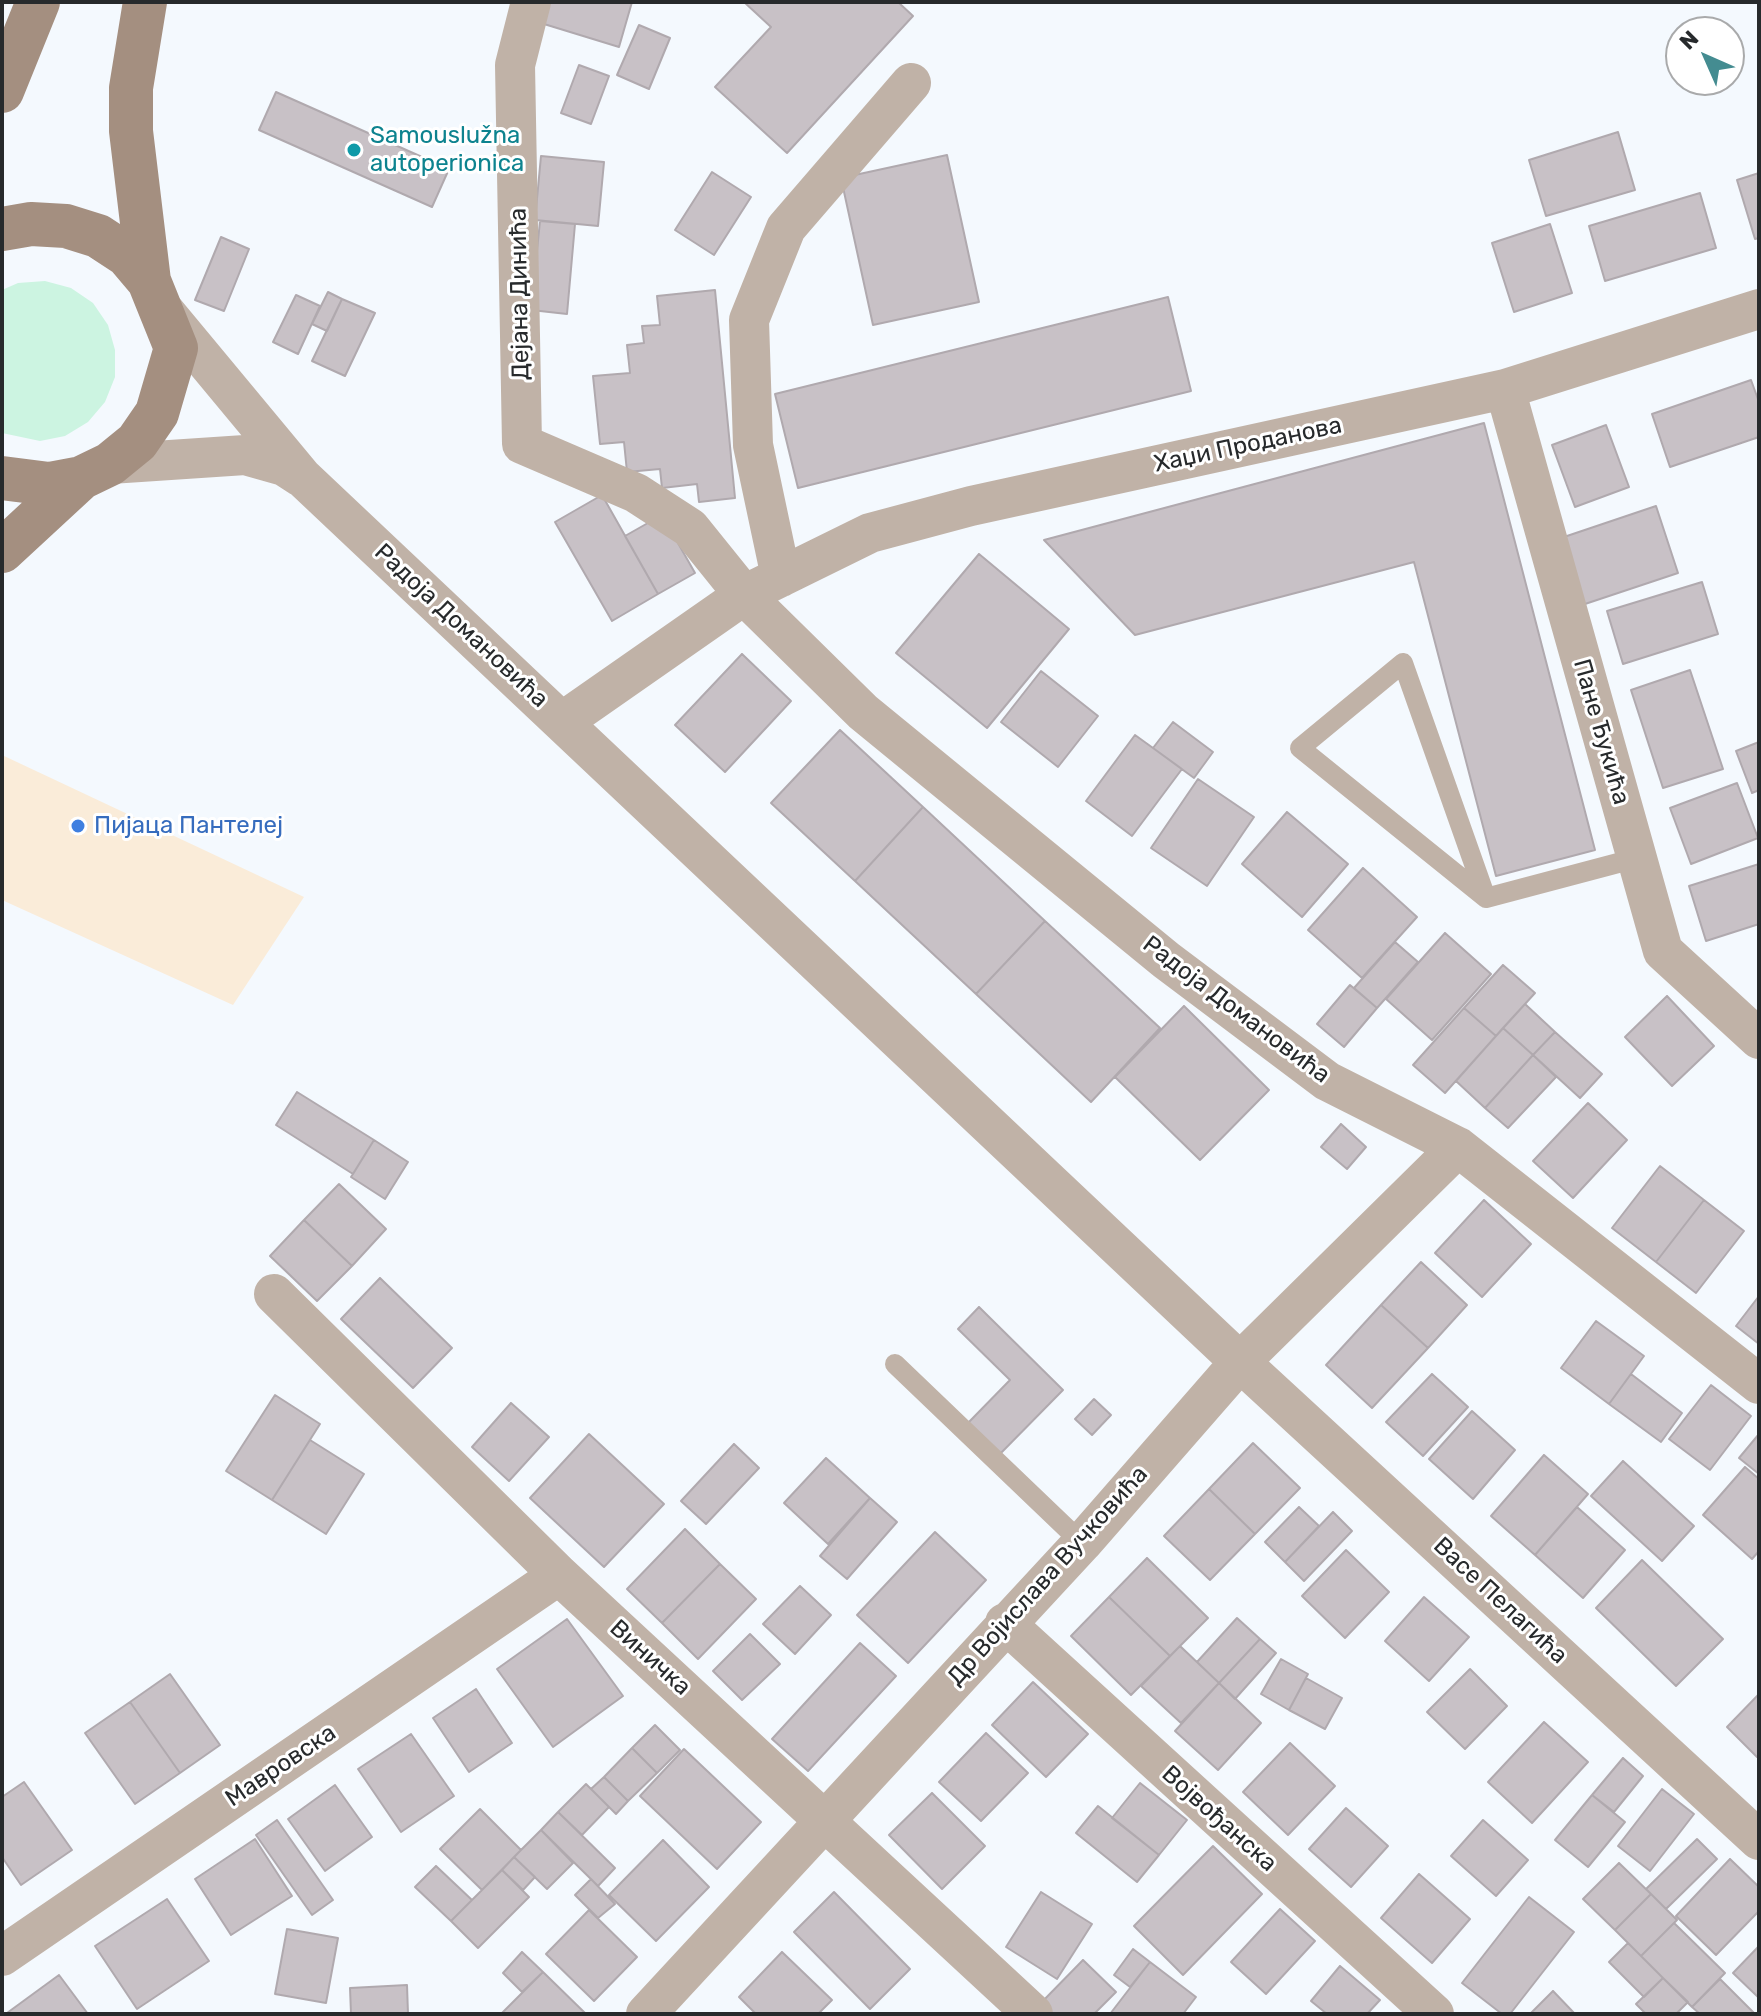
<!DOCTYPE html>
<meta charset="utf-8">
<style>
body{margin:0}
#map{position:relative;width:1761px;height:2016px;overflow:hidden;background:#f4f9fe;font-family:Rubik,sans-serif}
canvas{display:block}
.frame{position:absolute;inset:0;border:4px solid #272a2c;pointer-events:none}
.north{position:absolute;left:1665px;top:16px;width:80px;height:80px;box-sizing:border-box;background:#fff;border:2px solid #a9aaab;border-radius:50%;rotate:315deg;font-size:22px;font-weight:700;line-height:32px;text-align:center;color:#272a2c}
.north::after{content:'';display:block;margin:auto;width:28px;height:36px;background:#448c91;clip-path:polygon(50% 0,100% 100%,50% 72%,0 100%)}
</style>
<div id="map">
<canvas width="1761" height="2016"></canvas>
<div class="frame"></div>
<div class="north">N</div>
</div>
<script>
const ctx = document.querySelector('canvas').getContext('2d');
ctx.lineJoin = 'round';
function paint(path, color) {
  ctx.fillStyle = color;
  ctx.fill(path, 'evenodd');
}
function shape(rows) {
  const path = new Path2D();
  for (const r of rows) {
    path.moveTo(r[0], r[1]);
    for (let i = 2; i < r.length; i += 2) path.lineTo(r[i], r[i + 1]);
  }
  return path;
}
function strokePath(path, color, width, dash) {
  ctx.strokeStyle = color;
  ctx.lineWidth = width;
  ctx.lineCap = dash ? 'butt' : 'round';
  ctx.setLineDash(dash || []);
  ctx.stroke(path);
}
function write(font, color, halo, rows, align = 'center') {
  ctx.font = font + ' Rubik,sans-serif';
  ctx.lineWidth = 6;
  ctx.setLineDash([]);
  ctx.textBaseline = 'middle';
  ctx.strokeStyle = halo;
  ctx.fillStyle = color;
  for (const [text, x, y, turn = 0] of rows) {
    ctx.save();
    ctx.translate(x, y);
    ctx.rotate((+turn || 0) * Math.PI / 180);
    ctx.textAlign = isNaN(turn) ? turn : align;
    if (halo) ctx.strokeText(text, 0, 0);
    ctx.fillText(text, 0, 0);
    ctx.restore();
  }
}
const commercial = shape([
 [2,755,304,897,233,1005,2,900]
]);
const green = shape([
 [45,281,71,288,93,303,108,325,115,350,115,377,105,402,88,422,65,436,40,441,2,433,2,290,18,283]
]);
const building = shape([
 [550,2,632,2,619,47,544,24,550,2],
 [744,2,898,2,913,16,787,153,715,87,771,27,744,2],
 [639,25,670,38,649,89,617,75,639,25],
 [579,65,609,76,591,124,561,113,579,65],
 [276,92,449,169,432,207,259,130,276,92],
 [1618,132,1635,190,1546,216,1529,160,1618,132],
 [947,155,979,302,873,325,841,178,947,155],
 [541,156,604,162,598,226,535,220,541,156],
 [712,172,751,197,714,255,675,230,712,172],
 [1759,173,1759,238,1755,239,1737,180,1759,173],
 [1700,193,1716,248,1605,281,1589,226,1700,193],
 [540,221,575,224,567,314,531,310,540,221],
 [1550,224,1572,293,1514,312,1492,243,1550,224],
 [221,237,249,249,224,311,195,300,221,237],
 [715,290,735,498,699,502,697,484,662,488,660,469,627,472,624,442,600,444,593,376,630,373,627,345,644,343,642,326,660,325,657,296,715,290],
 [328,292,342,299,327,331,312,324,328,292],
 [296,295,320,306,298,354,273,342,296,295],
 [1168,297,1191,391,798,488,775,394,1168,297],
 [342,299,375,313,345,376,312,361,342,299],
 [1751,380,1759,402,1759,437,1670,467,1652,414,1751,380],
 [1484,423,1595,850,1496,876,1414,562,1135,635,1044,540,1484,423],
 [1606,425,1629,487,1575,507,1552,445,1606,425],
 [602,495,658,594,612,621,555,522,602,495],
 [1656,506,1678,573,1582,605,1561,538,1656,506],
 [662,515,695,573,658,594,625,536,662,515],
 [979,554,1069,629,987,728,896,653,979,554],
 [1702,582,1718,634,1623,664,1607,611,1702,582],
 [742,654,791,701,725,772,675,725,742,654],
 [1690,670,1723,769,1663,788,1631,690,1690,670],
 [1041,671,1098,716,1058,767,1001,722,1041,671],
 [1173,722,1213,752,1194,778,1153,748,1173,722],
 [840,730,923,807,855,881,771,803,840,730],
 [1135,735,1182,769,1132,836,1086,801,1135,735],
 [1759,742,1759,790,1752,793,1736,751,1759,742],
 [1198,779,1254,817,1207,886,1151,848,1198,779],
 [1737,783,1758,838,1691,864,1670,808,1737,783],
 [923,807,1045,921,976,994,855,881,923,807],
 [1287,812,1348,864,1302,917,1242,864,1287,812],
 [1759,864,1759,924,1706,941,1689,886,1759,864],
 [1363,868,1417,917,1362,978,1308,930,1363,868],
 [1045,921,1160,1028,1091,1102,976,994,1045,921],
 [1445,933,1491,974,1432,1040,1386,999,1445,933],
 [1395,942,1418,962,1377,1008,1354,988,1395,942],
 [1503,965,1535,993,1496,1036,1464,1008,1503,965],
 [1350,985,1377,1008,1344,1047,1317,1024,1350,985],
 [1667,996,1714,1046,1672,1086,1625,1037,1667,996],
 [1525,1004,1555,1032,1533,1055,1503,1028,1525,1004],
 [1184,1006,1269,1090,1200,1160,1115,1077,1184,1006],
 [1464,1008,1496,1036,1445,1093,1413,1065,1464,1008],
 [1503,1028,1533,1055,1485,1108,1456,1081,1503,1028],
 [1555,1032,1602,1074,1580,1098,1533,1055,1555,1032],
 [1533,1055,1556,1077,1508,1128,1485,1108,1533,1055],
 [297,1092,374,1140,353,1174,276,1125,297,1092],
 [1588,1103,1627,1140,1573,1198,1533,1161,1588,1103],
 [1341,1124,1366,1147,1347,1169,1321,1147,1341,1124],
 [374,1140,408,1162,385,1199,351,1177,374,1140],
 [1660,1166,1704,1200,1656,1262,1612,1228,1660,1166],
 [339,1184,386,1229,352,1266,304,1220,339,1184],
 [1484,1200,1531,1244,1482,1297,1435,1253,1484,1200],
 [1704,1200,1744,1231,1696,1293,1656,1262,1704,1200],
 [304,1220,352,1266,317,1301,270,1256,304,1220],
 [1421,1262,1467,1305,1428,1348,1381,1305,1421,1262],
 [380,1278,452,1348,413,1388,341,1319,380,1278],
 [1759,1296,1759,1344,1736,1326,1759,1296],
 [1381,1305,1428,1348,1372,1408,1326,1365,1381,1305],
 [979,1307,1063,1390,998,1456,967,1424,1010,1380,958,1329,979,1307],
 [1596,1321,1644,1356,1609,1404,1561,1368,1596,1321],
 [1432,1374,1468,1407,1423,1456,1386,1422,1432,1374],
 [1631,1374,1682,1413,1661,1442,1609,1404,1631,1374],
 [1711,1385,1751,1416,1710,1470,1669,1439,1711,1385],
 [275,1395,320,1424,272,1500,226,1471,275,1395],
 [1094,1399,1111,1415,1092,1435,1075,1419,1094,1399],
 [511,1403,549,1437,509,1481,472,1447,511,1403],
 [1472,1411,1515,1450,1473,1499,1429,1459,1472,1411],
 [589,1434,664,1504,604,1567,530,1498,589,1434],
 [1759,1434,1759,1474,1739,1458,1759,1434],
 [310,1440,364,1474,326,1534,272,1500,310,1440],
 [1253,1443,1300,1488,1255,1534,1209,1489,1253,1443],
 [734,1444,759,1468,706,1524,681,1501,734,1444],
 [1544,1455,1588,1494,1535,1555,1491,1516,1544,1455],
 [826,1458,870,1498,828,1544,784,1503,826,1458],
 [1623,1461,1694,1526,1662,1561,1591,1496,1623,1461],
 [1745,1467,1759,1479,1759,1551,1752,1559,1703,1515,1745,1467],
 [1209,1489,1255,1534,1210,1580,1164,1536,1209,1489],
 [870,1498,897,1522,847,1579,820,1556,870,1498],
 [1299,1507,1319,1526,1285,1562,1265,1542,1299,1507],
 [1577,1507,1625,1550,1583,1598,1535,1555,1577,1507],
 [1333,1512,1352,1531,1304,1581,1285,1562,1333,1512],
 [685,1529,720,1564,662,1623,627,1589,685,1529],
 [935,1532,986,1580,908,1663,857,1615,935,1532],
 [1346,1550,1389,1592,1345,1638,1302,1596,1346,1550],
 [1147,1558,1208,1618,1170,1656,1109,1597,1147,1558],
 [1642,1560,1723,1639,1676,1686,1596,1608,1642,1560],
 [720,1564,756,1599,698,1659,662,1623,720,1564],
 [800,1586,831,1615,795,1654,763,1624,800,1586],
 [1109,1597,1170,1656,1131,1695,1071,1636,1109,1597],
 [1424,1597,1469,1637,1429,1681,1385,1641,1424,1597],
 [1237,1618,1260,1639,1219,1683,1197,1662,1237,1618],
 [567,1619,623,1696,553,1747,497,1669,567,1619],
 [750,1634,780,1664,742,1700,713,1671,750,1634],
 [1260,1639,1276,1653,1235,1699,1219,1683,1260,1639],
 [860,1643,896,1676,808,1771,772,1739,860,1643],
 [1180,1646,1219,1683,1181,1723,1141,1686,1180,1646],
 [1281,1659,1308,1674,1289,1710,1261,1694,1281,1659],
 [1470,1669,1507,1706,1465,1749,1427,1712,1470,1669],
 [170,1674,220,1745,180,1773,130,1702,170,1674],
 [1306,1678,1342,1698,1325,1729,1289,1710,1306,1678],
 [1033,1682,1088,1734,1046,1777,992,1725,1033,1682],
 [1219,1683,1261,1723,1218,1770,1175,1731,1219,1683],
 [476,1689,512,1743,469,1772,433,1718,476,1689],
 [1759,1694,1759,1755,1757,1757,1727,1727,1759,1694],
 [130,1702,180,1773,135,1804,85,1733,130,1702],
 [1544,1722,1588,1762,1532,1823,1488,1782,1544,1722],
 [655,1725,680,1750,657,1773,632,1748,655,1725],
 [986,1733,1028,1773,981,1821,939,1782,986,1733],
 [411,1734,454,1796,401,1832,358,1769,411,1734],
 [1290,1743,1335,1786,1288,1835,1243,1792,1290,1743],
 [632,1748,657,1773,628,1801,604,1777,632,1748],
 [684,1749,761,1822,717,1869,640,1796,684,1749],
 [1623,1758,1643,1776,1614,1812,1592,1795,1623,1758],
 [604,1777,628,1801,616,1814,591,1789,604,1777],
 [24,1782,72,1850,21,1885,2,1857,2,1797,24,1782],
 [1140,1783,1187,1820,1159,1855,1112,1818,1140,1783],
 [586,1784,609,1807,582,1835,558,1812,586,1784],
 [335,1785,372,1837,325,1871,288,1819,335,1785],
 [1662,1789,1694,1814,1650,1871,1618,1846,1662,1789],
 [932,1793,985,1846,942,1889,889,1835,932,1793],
 [1592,1795,1625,1822,1588,1867,1555,1840,1592,1795],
 [1098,1806,1159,1855,1137,1882,1076,1833,1098,1806],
 [1346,1808,1388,1846,1351,1887,1309,1849,1346,1808],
 [480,1809,521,1850,482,1890,440,1849,480,1809],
 [558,1812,615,1868,598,1886,541,1830,558,1812],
 [277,1820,333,1900,312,1915,256,1835,277,1820],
 [1483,1820,1528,1860,1496,1896,1451,1856,1483,1820],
 [541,1830,573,1863,547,1889,514,1857,541,1830],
 [255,1839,292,1896,231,1935,195,1879,255,1839],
 [1697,1839,1717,1859,1666,1909,1646,1889,1697,1839],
 [663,1840,709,1887,656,1941,609,1895,663,1840],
 [1213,1846,1262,1894,1183,1975,1134,1926,1213,1846],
 [514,1857,535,1877,523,1890,502,1870,514,1857],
 [1730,1859,1759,1887,1759,1911,1716,1955,1676,1916,1730,1859],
 [1619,1863,1651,1894,1615,1930,1583,1899,1619,1863],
 [436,1866,472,1900,451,1921,415,1887,436,1866],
 [502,1870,529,1897,478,1948,451,1921,502,1870],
 [1419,1874,1470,1919,1432,1963,1381,1918,1419,1874],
 [591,1879,615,1904,598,1918,575,1895,591,1879],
 [834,1892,910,1969,870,2009,794,1932,834,1892],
 [1041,1892,1092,1924,1057,1979,1006,1947,1041,1892],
 [1651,1894,1677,1920,1641,1956,1615,1930,1651,1894],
 [1529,1897,1574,1932,1510,2014,1502,2014,1462,1983,1529,1897],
 [167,1899,209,1961,137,2009,95,1946,167,1899],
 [1280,1909,1315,1941,1266,1994,1231,1962,1280,1909],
 [589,1910,637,1957,594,2001,546,1954,589,1910],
 [1674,1923,1725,1973,1692,2007,1641,1956,1674,1923],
 [287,1929,338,1938,326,2003,275,1994,287,1929],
 [1628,1943,1663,1978,1644,1997,1609,1962,1628,1943],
 [1759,1946,1759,1998,1733,1973,1759,1946],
 [1133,1949,1150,1962,1130,1987,1114,1975,1133,1949],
 [522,1952,543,1972,522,1992,503,1973,522,1952],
 [782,1952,832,2000,818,2014,756,2014,739,1997,782,1952],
 [1083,1960,1116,1992,1094,2014,1044,2014,1037,2007,1083,1960],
 [1150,1962,1196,1997,1183,2014,1110,2014,1150,1962],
 [1340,1966,1380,2000,1367,2014,1327,2014,1311,2001,1340,1966],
 [543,1972,585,2013,584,2014,501,2014,543,1972],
 [59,1975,88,2014,7,2014,7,2013,59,1975],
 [1663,1978,1688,2002,1676,2014,1646,2014,1636,2004,1663,1978],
 [1720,1979,1755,2014,1700,2014,1692,2007,1720,1979],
 [407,1985,408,2014,351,2014,350,1988,407,1985],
 [1553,1991,1575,2014,1530,2014,1553,1991]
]);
const lane = shape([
 [1486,898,1300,748,1403,663,1486,898,1637,858],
 [895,1364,1082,1543]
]);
const street = shape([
 [531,2,515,65,522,444,636,493,690,528,744,595,863,712,1166,960,1327,1081,1458,1147,1759,1384],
 [165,312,302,477,1240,1362,1759,1840],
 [1505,389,1663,951,1759,1039],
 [110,464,245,455,284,466,301,477],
 [781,577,753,445,749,320,786,228,911,83],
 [562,722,744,595,870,533,971,506,1505,389,1759,309],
 [274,1294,559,1575,1033,2014],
 [1005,1623,1434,2014],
 [2,1956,559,1575],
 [646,2014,1082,1543,1240,1362,1458,1147]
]);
const secondary = shape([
 [145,2,131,88,131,131,149,281],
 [2,91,38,2],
 [2,229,31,224,66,226,98,236,127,255,149,281,176,348,157,413,137,442,110,464,81,478,49,484,2,478],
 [2,551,81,478]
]);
const markers = [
 [354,150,8,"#0f9aa8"],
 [78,826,8,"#3f7fe0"]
];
const cultureNames = [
 ["Samouslužna",370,136],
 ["autoperionica",370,164]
];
const streetNames = [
 ["Дејана Динића",520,294,-91],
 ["Хаџи Проданова",1248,445,-12],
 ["Радоја Домановића",461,626,43],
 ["Пане Ђукића",1601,732,74],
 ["Радоја Домановића",1236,1010,37],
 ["Др Војислава Вучковића",1048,1576,-48],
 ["Васе Пелагића",1500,1601,43],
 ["Виничка",650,1658,42],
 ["Мавровска",281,1766,-34],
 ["Војвођанска",1219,1819,42]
];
const shopNames = [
 ["Пијаца Пантелеј",94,826]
];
paint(commercial, '#faecd9');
paint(green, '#ccf4e1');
paint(building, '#c8c1c6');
strokePath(building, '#b0a9ae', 2);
strokePath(lane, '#c0b2a7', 20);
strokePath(street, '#c0b2a7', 40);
strokePath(secondary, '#a48f80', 44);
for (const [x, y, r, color] of markers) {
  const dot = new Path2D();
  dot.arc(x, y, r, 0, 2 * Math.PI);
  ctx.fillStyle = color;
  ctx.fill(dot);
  strokePath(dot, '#fff', 3);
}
write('24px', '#0d838f', '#fff', cultureNames, 'left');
write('24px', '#272a2c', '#fff', streetNames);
write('24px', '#366cbe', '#fff', shopNames, 'left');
</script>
